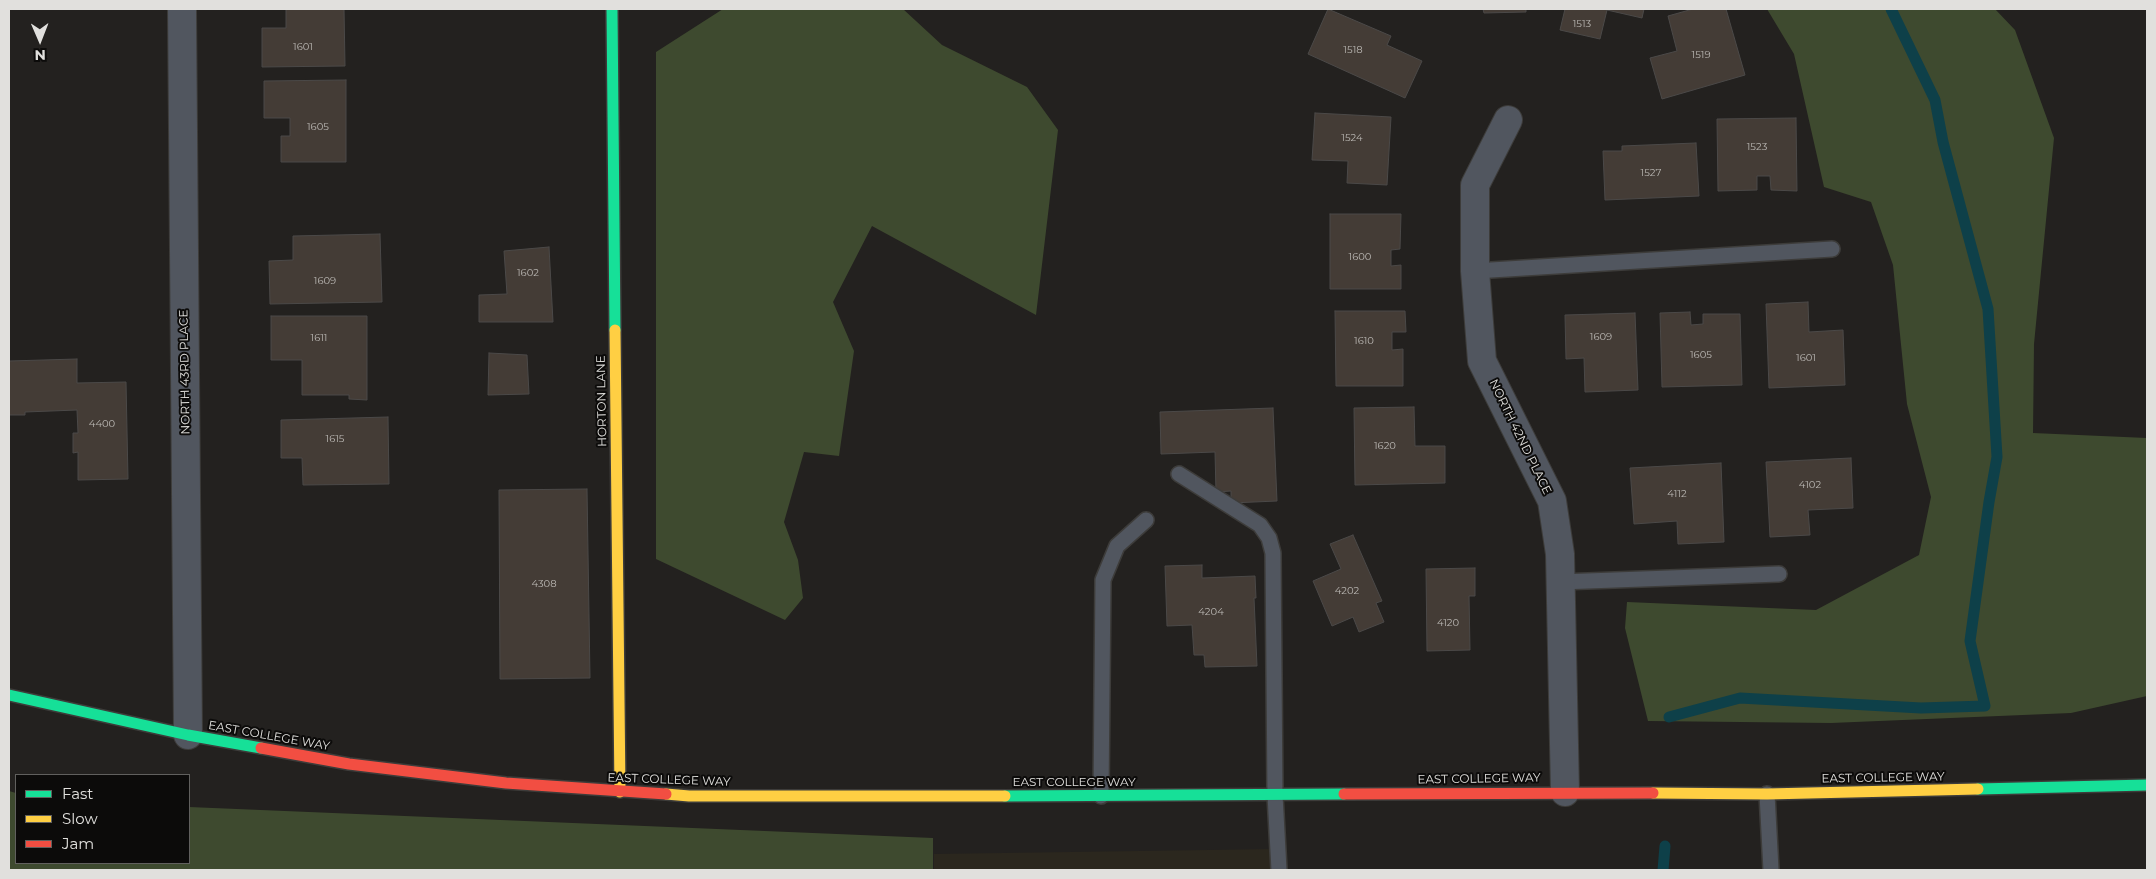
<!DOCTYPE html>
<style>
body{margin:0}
#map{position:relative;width:2156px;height:879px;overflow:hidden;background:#23211f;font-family:Montserrat,sans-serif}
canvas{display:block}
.frame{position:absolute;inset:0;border:10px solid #e1e0dd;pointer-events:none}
.legend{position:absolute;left:15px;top:774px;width:175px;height:90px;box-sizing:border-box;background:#0c0b0a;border:1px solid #61605e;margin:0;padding:6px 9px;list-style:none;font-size:15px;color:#e1e0dd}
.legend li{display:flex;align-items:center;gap:10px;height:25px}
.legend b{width:25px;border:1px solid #61605e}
.north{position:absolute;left:15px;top:15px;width:50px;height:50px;-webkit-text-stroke:4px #0c0b0a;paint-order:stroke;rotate:179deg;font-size:14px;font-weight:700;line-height:20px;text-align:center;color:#e1e0dd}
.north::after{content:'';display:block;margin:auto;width:18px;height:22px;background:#e1e0dd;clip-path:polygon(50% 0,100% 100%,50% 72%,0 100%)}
</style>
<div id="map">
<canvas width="2156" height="879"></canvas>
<div class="frame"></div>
<ul class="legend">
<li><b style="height:6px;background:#16e098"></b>Fast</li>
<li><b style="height:6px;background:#ffcf43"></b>Slow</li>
<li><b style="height:6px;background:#f24e42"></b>Jam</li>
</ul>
<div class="north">N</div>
</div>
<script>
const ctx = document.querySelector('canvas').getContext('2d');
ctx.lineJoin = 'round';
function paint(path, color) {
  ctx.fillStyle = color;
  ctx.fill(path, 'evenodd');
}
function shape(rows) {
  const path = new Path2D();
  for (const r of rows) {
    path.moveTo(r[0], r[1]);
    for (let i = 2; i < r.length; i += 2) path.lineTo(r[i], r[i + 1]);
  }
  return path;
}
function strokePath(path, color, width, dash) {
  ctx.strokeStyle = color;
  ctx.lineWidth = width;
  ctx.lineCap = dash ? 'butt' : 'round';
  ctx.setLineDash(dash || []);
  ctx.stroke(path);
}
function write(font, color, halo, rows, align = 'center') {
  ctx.font = font + ' Montserrat,sans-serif';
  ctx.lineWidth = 4;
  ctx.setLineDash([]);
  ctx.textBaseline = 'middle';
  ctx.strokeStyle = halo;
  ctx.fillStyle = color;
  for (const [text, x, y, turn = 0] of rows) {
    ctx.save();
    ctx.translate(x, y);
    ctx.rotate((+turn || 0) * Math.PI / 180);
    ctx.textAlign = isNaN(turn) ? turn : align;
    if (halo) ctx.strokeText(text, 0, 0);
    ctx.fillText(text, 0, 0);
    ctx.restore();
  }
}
const built = shape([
 [1275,849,1275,870,934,870,934,854]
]);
const green = shape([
 [723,9,903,9,942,45,1027,87,1058,130,1036,315,872,226,833,302,854,351,839,456,804,452,784,522,798,560,803,598,785,620,656,559,656,52],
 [1767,9,1995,9,2015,30,2054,138,2034,344,2033,433,2147,438,2147,696,2071,713,1831,723,1648,721,1625,628,1627,602,1816,610,1919,555,1931,497,1907,404,1893,265,1871,202,1824,187,1794,54],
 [9,791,16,793,16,863,189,863,189,807,933,838,933,870,9,870]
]);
const stream = shape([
 [1669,717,1740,698,1921,708,1985,706,1970,641,1989,502,1997,457,1988,309,1943,142,1935,100,1891,9],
 [1663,870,1665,846]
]);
const building = shape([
 [286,9,344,9,345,66,262,67,262,28,286,28,286,9],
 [1328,9,1391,36,1387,45,1422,61,1405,98,1308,54,1328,9],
 [1483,9,1526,9,1526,12,1484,13,1483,9],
 [1565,9,1644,9,1642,18,1607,10,1600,39,1560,30,1565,9],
 [1693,9,1726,9,1745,75,1662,99,1650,58,1677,51,1668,16,1693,9],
 [346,80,346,162,281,162,281,136,290,136,290,118,264,118,264,81,346,80],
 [1315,113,1391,117,1387,185,1347,183,1348,161,1312,160,1315,113],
 [1796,118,1797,191,1771,190,1770,176,1757,176,1757,190,1718,191,1717,119,1796,118],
 [1696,143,1699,196,1605,200,1603,151,1622,151,1622,146,1696,143],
 [1330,214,1401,214,1400,249,1391,250,1391,266,1401,265,1401,289,1330,289,1330,214],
 [380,234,382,302,270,304,269,261,293,260,293,236,380,234],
 [549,247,553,322,479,322,479,295,507,294,504,251,549,247],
 [1808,302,1809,332,1843,330,1845,385,1769,388,1766,304,1808,302],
 [1335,311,1405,311,1406,332,1392,332,1392,350,1403,349,1403,386,1336,386,1335,311],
 [1690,312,1691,325,1703,324,1703,314,1740,314,1742,385,1662,387,1660,313,1690,312],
 [1635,313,1638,390,1585,392,1584,358,1566,359,1565,315,1635,313],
 [271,316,367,316,367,400,349,399,349,395,302,395,302,360,271,360,271,316],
 [489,353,527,355,529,394,488,395,489,353],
 [77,359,77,383,126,382,128,479,78,480,78,452,73,453,73,433,78,433,77,410,25,412,25,415,9,415,9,361,77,359],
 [1414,407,1415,446,1445,446,1445,483,1355,485,1354,408,1414,407],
 [1273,408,1277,501,1231,503,1231,491,1216,492,1215,452,1161,454,1160,412,1273,408],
 [388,417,389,484,303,485,302,458,281,458,281,420,388,417],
 [1851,458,1853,508,1808,510,1810,535,1770,537,1766,462,1851,458],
 [1721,463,1724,542,1678,544,1677,521,1634,524,1630,468,1721,463],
 [587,489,590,678,500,679,499,490,587,489],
 [1353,535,1382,601,1376,603,1384,622,1359,632,1353,617,1332,626,1313,581,1341,569,1330,544,1353,535],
 [1202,565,1202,578,1255,576,1256,598,1254,598,1257,666,1205,667,1204,655,1194,655,1192,625,1167,626,1165,566,1202,565],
 [1475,568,1475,596,1469,596,1470,650,1427,651,1426,569,1475,568]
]);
const lane = shape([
 [1475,271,1832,249],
 [1179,474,1260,525,1269,538,1273,553,1275,795,1279,870],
 [1560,582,1779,574],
 [1767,794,1771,870],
 [1101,796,1103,580,1117,546,1146,520]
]);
const street = shape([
 [182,9,188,735],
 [1508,120,1475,185,1475,271,1482,361,1552,501,1560,554,1565,792]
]);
const fast = shape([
 [612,9,615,330],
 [9,695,188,735,261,748],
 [1978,789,2147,785],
 [1005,796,1344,794]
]);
const slow = shape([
 [615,330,620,792],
 [1653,793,1767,794,1978,789],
 [666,794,689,796,1005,796]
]);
const jam = shape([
 [261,748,349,764,506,783,666,794],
 [1344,794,1653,793]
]);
const numberNames = [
 ["1513",1582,24],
 ["1601",303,47],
 ["1518",1353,50],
 ["1519",1701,55],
 ["1605",318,127],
 ["1524",1352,138],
 ["1523",1757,147],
 ["1527",1651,173],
 ["1600",1360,257],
 ["1602",528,273],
 ["1609",325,281],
 ["1609",1601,337],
 ["1611",319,338],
 ["1610",1364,341],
 ["1605",1701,355],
 ["1601",1806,358],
 ["4400",102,424],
 ["1615",335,439],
 ["1620",1385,446],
 ["4102",1810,485],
 ["4112",1677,494],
 ["4308",544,584],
 ["4202",1347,591],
 ["4204",1211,612],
 ["4120",1448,623]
];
const streetNames = [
 ["NORTH 43RD PLACE",185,372,-91],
 ["HORTON LANE",602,401,-91],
 ["NORTH 42ND PLACE",1520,437,64],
 ["EAST COLLEGE WAY",269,736,10],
 ["EAST COLLEGE WAY",1883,778,-1],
 ["EAST COLLEGE WAY",1479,779,-1],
 ["EAST COLLEGE WAY",669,780,2],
 ["EAST COLLEGE WAY",1074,782]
];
paint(built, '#2b271e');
paint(green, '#3e4a2f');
strokePath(stream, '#0e4049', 11);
paint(building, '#443c36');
strokePath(building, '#4b4948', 1);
strokePath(lane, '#3d3c3a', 18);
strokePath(street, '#3d3c3a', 30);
strokePath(fast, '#3d3c3a', 14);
strokePath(slow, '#3d3c3a', 14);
strokePath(jam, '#3d3c3a', 14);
strokePath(lane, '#51565f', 15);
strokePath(street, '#51565f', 28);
strokePath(fast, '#16e098', 11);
strokePath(slow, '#ffcf43', 11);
strokePath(jam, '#f24e42', 11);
write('10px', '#bab7b3', null, numberNames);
write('12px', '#e1e0dd', '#0c0b0a', streetNames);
</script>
